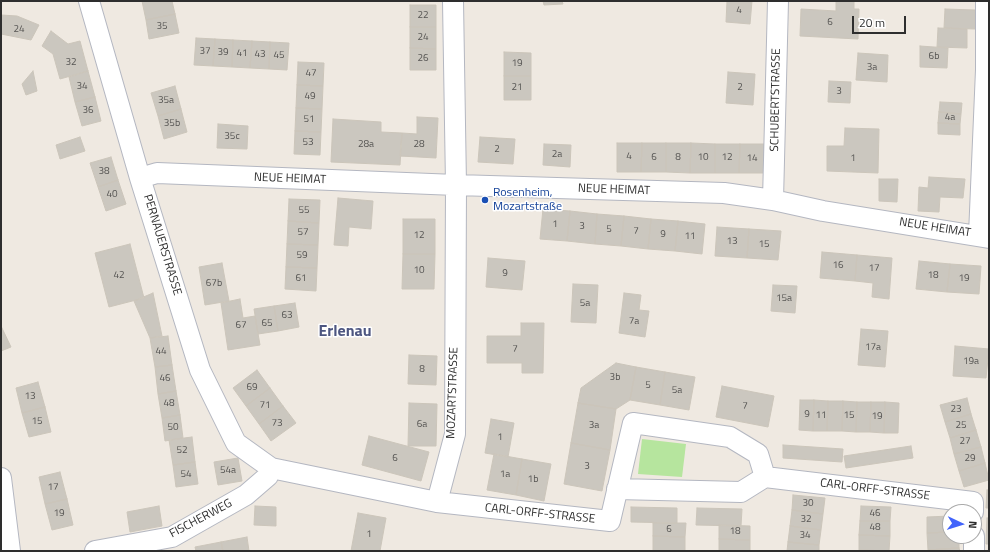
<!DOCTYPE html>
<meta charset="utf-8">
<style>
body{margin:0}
#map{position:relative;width:990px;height:552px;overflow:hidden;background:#efe9e1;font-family:"Titillium Web",sans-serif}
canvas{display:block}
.frame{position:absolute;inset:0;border:2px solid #2e2e2e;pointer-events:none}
.north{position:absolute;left:942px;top:504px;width:40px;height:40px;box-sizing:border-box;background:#fff;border:1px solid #ababab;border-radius:50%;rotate:94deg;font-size:11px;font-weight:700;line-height:16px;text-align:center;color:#2e2e2e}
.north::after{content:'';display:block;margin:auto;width:14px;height:18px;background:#4264fb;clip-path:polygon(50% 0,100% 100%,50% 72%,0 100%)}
.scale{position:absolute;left:852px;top:16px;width:54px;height:18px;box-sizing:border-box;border:2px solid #2e2e2e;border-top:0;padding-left:5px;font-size:12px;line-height:14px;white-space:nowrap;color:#2e2e2e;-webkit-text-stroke:3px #fff;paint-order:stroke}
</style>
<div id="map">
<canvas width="990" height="552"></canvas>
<div class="frame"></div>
<div class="north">N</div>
<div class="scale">20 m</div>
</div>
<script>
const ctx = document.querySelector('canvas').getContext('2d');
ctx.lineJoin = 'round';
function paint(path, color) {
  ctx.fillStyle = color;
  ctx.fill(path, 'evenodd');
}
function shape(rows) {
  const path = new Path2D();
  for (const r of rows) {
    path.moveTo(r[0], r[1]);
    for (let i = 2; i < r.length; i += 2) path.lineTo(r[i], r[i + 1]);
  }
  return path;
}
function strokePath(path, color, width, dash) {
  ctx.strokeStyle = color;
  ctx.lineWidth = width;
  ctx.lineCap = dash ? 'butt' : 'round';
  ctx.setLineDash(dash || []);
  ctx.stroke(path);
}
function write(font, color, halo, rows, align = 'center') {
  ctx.font = font + ' "Titillium Web",sans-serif';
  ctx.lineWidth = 3;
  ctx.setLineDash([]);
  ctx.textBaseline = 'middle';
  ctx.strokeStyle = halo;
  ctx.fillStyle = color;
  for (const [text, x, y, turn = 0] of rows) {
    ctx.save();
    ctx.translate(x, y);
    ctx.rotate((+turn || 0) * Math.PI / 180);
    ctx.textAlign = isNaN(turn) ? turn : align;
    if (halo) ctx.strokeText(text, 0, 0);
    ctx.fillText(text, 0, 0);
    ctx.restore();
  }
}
const green = shape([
 [642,439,686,444,682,477,638,474]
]);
const building = shape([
 [142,1,172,1,175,14,146,20,142,1],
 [543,1,562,1,563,4,544,5,543,1],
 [727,1,752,1,750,24,726,22,727,1],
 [836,1,854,1,854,9,859,9,858,39,800,36,801,9,836,11,836,1],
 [410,5,436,5,436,27,410,27,410,5],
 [945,9,975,10,975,29,944,28,945,9],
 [175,14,179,33,149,39,146,20,175,14],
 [1,15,17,16,39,25,31,40,1,34,1,15],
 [410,27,436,27,436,49,410,48,410,27],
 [938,28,967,29,967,48,937,47,938,28],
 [51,31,68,44,80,41,88,71,60,79,53,54,42,46,51,31],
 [196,38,215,39,213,66,194,65,196,38],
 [215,39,233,40,232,67,213,66,215,39],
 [233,40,252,41,250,68,232,67,233,40],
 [252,41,270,42,269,69,250,68,252,41],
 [270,42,289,43,287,70,269,69,270,42],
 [920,46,948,48,947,68,920,67,920,46],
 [410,48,436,49,436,70,410,70,410,48],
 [504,52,531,53,531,76,504,76,504,52],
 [858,53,888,55,887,82,856,80,858,53],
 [298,62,324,63,323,86,297,85,298,62],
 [33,71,37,91,26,95,22,84,33,71],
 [88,71,95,97,75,102,69,77,88,71],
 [728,72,755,74,753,105,726,103,728,72],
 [504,76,531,76,531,100,504,100,504,76],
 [829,81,851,82,850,103,828,102,829,81],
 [297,85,323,86,322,109,296,108,297,85],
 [175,86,181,109,158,116,151,93,175,86],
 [95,97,101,121,82,126,75,102,95,97],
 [940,102,962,103,961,114,939,112,940,102],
 [296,108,322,109,321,132,295,131,296,108],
 [181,109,187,132,164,139,158,116,181,109],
 [939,112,961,114,960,124,938,123,939,112],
 [417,117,438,118,436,158,400,156,402,133,417,134,417,117],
 [333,119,381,122,381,132,402,133,400,165,331,162,333,119],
 [938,123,960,124,960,135,938,134,938,123],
 [218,124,248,126,247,149,217,148,218,124],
 [845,128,879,129,878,173,827,171,827,146,844,146,845,128],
 [295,131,321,132,320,155,294,154,295,131],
 [80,137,85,151,60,159,56,145,80,137],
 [480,137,515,139,513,164,478,162,480,137],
 [617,143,642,143,641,172,617,172,617,143],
 [642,143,666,143,666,172,641,172,642,143],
 [666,143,691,143,690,173,666,172,666,143],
 [691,143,715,144,715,173,690,173,691,143],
 [544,144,571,145,570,167,543,165,544,144],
 [715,144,740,144,739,173,715,173,715,144],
 [740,144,764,144,764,173,739,173,740,144],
 [111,157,118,180,98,187,90,163,111,157],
 [929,177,965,179,963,198,940,197,939,212,918,211,919,187,928,188,929,177],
 [879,179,898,179,897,202,879,201,879,179],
 [118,180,126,204,106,211,98,187,118,180],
 [338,198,373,201,371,229,349,227,348,246,334,245,338,198],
 [289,199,320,200,319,223,288,221,289,199],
 [543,209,570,211,567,241,540,239,543,209],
 [570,211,597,214,595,244,567,241,570,211],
 [597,214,624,216,621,246,595,244,597,214],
 [624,216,651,219,648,249,621,246,624,216],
 [403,219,435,219,435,254,403,254,403,219],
 [651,219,678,221,675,251,648,249,651,219],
 [288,221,319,223,318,245,287,244,288,221],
 [678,221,705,224,702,254,675,251,678,221],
 [717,227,749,229,747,258,715,256,717,227],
 [749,229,781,231,778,260,747,258,749,229],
 [130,244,144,298,109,307,95,253,130,244],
 [287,244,318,245,317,268,286,267,287,244],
 [822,252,857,255,855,281,820,278,822,252],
 [403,254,435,254,434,289,402,289,403,254],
 [857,255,892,258,889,299,872,297,873,283,855,281,857,255],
 [488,258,525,261,522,290,486,287,488,258],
 [919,261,950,264,947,292,916,289,919,261],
 [222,263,229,301,205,305,199,267,222,263],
 [950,264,981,266,979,294,947,292,950,264],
 [286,267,317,268,316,291,285,289,286,267],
 [573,284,598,285,596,323,571,322,573,284],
 [773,285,797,286,795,313,771,311,773,285],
 [153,293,162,336,150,338,134,301,153,293],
 [624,293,641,295,639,310,649,311,645,337,619,333,624,293],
 [240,299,243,318,255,316,260,345,228,350,221,303,240,299],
 [295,303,299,327,278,331,274,306,295,303],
 [274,306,278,331,258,334,254,309,274,306],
 [521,323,544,323,543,373,522,373,522,363,487,363,487,336,521,336,521,323],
 [1,326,11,347,1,351,1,326],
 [861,329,888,331,885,367,858,365,861,329],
 [168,336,172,365,155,367,150,338,168,336],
 [955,346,989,349,986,378,953,376,955,346],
 [409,355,437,356,436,385,408,384,409,355],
 [616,363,636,367,630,400,616,409,578,403,581,388,616,363],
 [172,365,176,391,158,394,155,367,172,365],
 [636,367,665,372,660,405,630,400,636,367],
 [257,370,270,388,246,406,233,388,257,370],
 [665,372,695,377,689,410,660,405,665,372],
 [38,382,45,407,22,413,16,388,38,382],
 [722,386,774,396,768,427,716,417,722,386],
 [270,388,283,406,259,424,246,406,270,388],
 [176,391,180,415,162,418,158,394,176,391],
 [967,398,971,414,945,422,940,405,967,398],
 [800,400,814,400,813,431,799,430,800,400],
 [814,400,828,401,827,431,813,431,814,400],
 [828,401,843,401,842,431,827,431,828,401],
 [843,401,857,402,856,432,842,431,843,401],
 [857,402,871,402,870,432,856,432,857,402],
 [871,402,885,402,884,433,870,432,871,402],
 [885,402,899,403,898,433,884,433,885,402],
 [409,403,437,404,436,446,408,446,409,403],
 [578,403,616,409,610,450,571,443,578,403],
 [283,406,296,423,271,441,259,424,283,406],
 [45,407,51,432,29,437,22,413,45,407],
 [971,414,976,430,950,438,945,422,971,414],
 [180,415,183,438,165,441,162,418,180,415],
 [491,419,514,423,508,457,485,453,491,419],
 [976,430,981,447,954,454,950,438,976,430],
 [369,436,429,452,421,481,362,465,369,436],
 [192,437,195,462,173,465,169,440,192,437],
 [571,443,610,450,602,491,564,484,571,443],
 [783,445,843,449,842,462,783,458,783,445],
 [911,446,913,458,846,468,844,456,911,446],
 [981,447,985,463,959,471,954,454,981,447],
 [494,454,522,459,516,495,487,490,494,454],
 [238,458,242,481,218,485,214,462,238,458],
 [522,459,551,464,544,501,516,495,522,459],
 [195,462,198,484,176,487,173,465,195,462],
 [985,463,989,480,964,487,959,471,985,463],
 [60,472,67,499,45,504,39,477,60,472],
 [987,490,989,490,989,508,986,508,987,490],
 [793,495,825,498,823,514,792,510,793,495],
 [67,499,73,525,52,530,45,504,67,499],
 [159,506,162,526,130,532,127,512,159,506],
 [255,506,276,507,276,526,254,525,255,506],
 [861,506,891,507,890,521,860,521,861,506],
 [631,507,677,508,677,523,631,522,631,507],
 [697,508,742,509,741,526,696,525,697,508],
 [792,510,823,514,821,530,790,526,792,510],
 [358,513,386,518,380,551,351,551,358,513],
 [950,516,950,532,927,533,927,517,950,516],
 [987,518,989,518,989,544,986,544,987,518],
 [860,521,890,521,890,536,859,535,860,521],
 [653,523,686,523,685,537,653,536,653,523],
 [719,525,750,526,750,540,719,539,719,525],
 [790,526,821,530,819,545,788,542,790,526],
 [950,532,950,536,959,536,959,548,928,550,927,533,950,532],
 [859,535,890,536,889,551,859,550,859,535],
 [653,536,685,537,685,551,653,551,653,536],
 [247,537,249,551,223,551,221,542,247,537],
 [719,539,750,540,750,551,719,551,719,539],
 [221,542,223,551,196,551,195,547,221,542],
 [788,542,819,545,819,551,787,551,788,542],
 [959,548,960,551,928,551,928,550,959,548]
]);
const street = shape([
 [89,1,140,178,200,370,236,443,271,468,437,502,610,521,633,423,730,437,758,454,765,477,741,492,617,489],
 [140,178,157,173,456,185,724,193,773,200,823,211,989,238],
 [773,200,778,1],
 [979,235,986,70,986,1],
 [765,477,973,502,973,512],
 [1,478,10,551],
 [437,502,455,434,456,185,453,1],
 [974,536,974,551],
 [95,551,172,537,246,495,268,476,271,468]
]);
const markers = [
 [485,200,4,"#1a4fb4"]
];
const numberNames = [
 ["4",739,11],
 ["22",423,16],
 ["6",830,23],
 ["35",162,27],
 ["24",19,30],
 ["24",423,38],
 ["37",205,52],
 ["39",223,53],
 ["41",242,54],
 ["43",260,55],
 ["45",279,56],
 ["6b",934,57],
 ["26",423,59],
 ["32",71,63],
 ["19",517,64],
 ["3a",872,68],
 ["47",311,74],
 ["34",82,87],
 ["21",517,88],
 ["2",740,88],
 ["3",839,92],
 ["49",310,97],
 ["35a",166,101],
 ["36",88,111],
 ["4a",950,118],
 ["51",309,120],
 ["35b",172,124],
 ["35c",232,137],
 ["53",308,143],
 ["28a",366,145],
 ["28",419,145],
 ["2",497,150],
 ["2a",557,155],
 ["4",629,157],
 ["6",654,158],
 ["8",678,158],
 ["10",703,158],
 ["12",727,158],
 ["14",752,159],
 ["1",853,159],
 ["38",104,172],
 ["40",112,195],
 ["55",304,211],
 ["1",555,225],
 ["3",582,227],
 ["5",609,230],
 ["7",636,232],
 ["57",303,233],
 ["9",663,235],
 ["12",419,236],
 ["11",690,237],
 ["13",732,242],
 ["15",764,245],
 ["59",302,256],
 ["16",838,266],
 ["17",874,269],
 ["10",419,271],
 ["9",505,274],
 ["42",119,276],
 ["18",933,276],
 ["61",301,279],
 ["19",964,279],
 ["67b",214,284],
 ["15a",784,299],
 ["5a",585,304],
 ["63",287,316],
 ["7a",634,322],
 ["65",267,324],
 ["67",241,326],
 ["17a",873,348],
 ["7",515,350],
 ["44",161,352],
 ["19a",971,362],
 ["8",422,370],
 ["3b",615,378],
 ["46",165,379],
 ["5",648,386],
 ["69",252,388],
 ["5a",677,391],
 ["13",30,397],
 ["48",169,404],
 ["71",265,406],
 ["7",745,407],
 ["23",956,410],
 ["9",807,415],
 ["11",821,416],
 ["15",849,416],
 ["19",877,417],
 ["15",37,422],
 ["73",277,424],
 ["6a",422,425],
 ["3a",594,426],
 ["25",961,426],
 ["50",173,428],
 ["1",500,438],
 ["27",965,442],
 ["52",182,451],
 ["6",395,459],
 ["29",970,459],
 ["3",587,467],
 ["54a",228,471],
 ["54",186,475],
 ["1a",505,475],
 ["1b",533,480],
 ["17",53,488],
 ["30",808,504],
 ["19",59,514],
 ["46",875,514],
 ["32",806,520],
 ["48",875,528],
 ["6",669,530],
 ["18",735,532],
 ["1",369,535],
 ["34",805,536]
];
const streetNames = [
 ["SCHUBERTSTRASSE",776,100,-89],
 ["NEUE HEIMAT",290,179,2],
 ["NEUE HEIMAT",614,190,2],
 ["NEUE HEIMAT",935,228,9],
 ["PERNAUERSTRASSE",162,245,73],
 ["MOZARTSTRASSE",453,393,-88],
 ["CARL-ORFF-STRASSE",875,490,7],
 ["CARL-ORFF-STRASSE",540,514,6],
 ["FISCHERWEG",201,519,-28]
];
const transitNames = [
 ["Rosenheim,",493,193],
 ["Mozartstraße",493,207]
];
const districtNames = [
 ["Erlenau",345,332]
];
paint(green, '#b6e59e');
paint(building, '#cbc7bf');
strokePath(building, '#cbc5ba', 1);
strokePath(street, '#b4b7c1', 22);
strokePath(street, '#fff', 20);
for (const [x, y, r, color] of markers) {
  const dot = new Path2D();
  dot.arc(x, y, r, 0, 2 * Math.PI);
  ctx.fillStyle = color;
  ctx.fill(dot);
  strokePath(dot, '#fff', 1.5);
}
write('10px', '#555452', null, numberNames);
write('12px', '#2e2e2e', '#fff', streetNames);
write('12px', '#164399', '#fff', transitNames, 'left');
write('bold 16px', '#4d5680', '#fff', districtNames);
</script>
